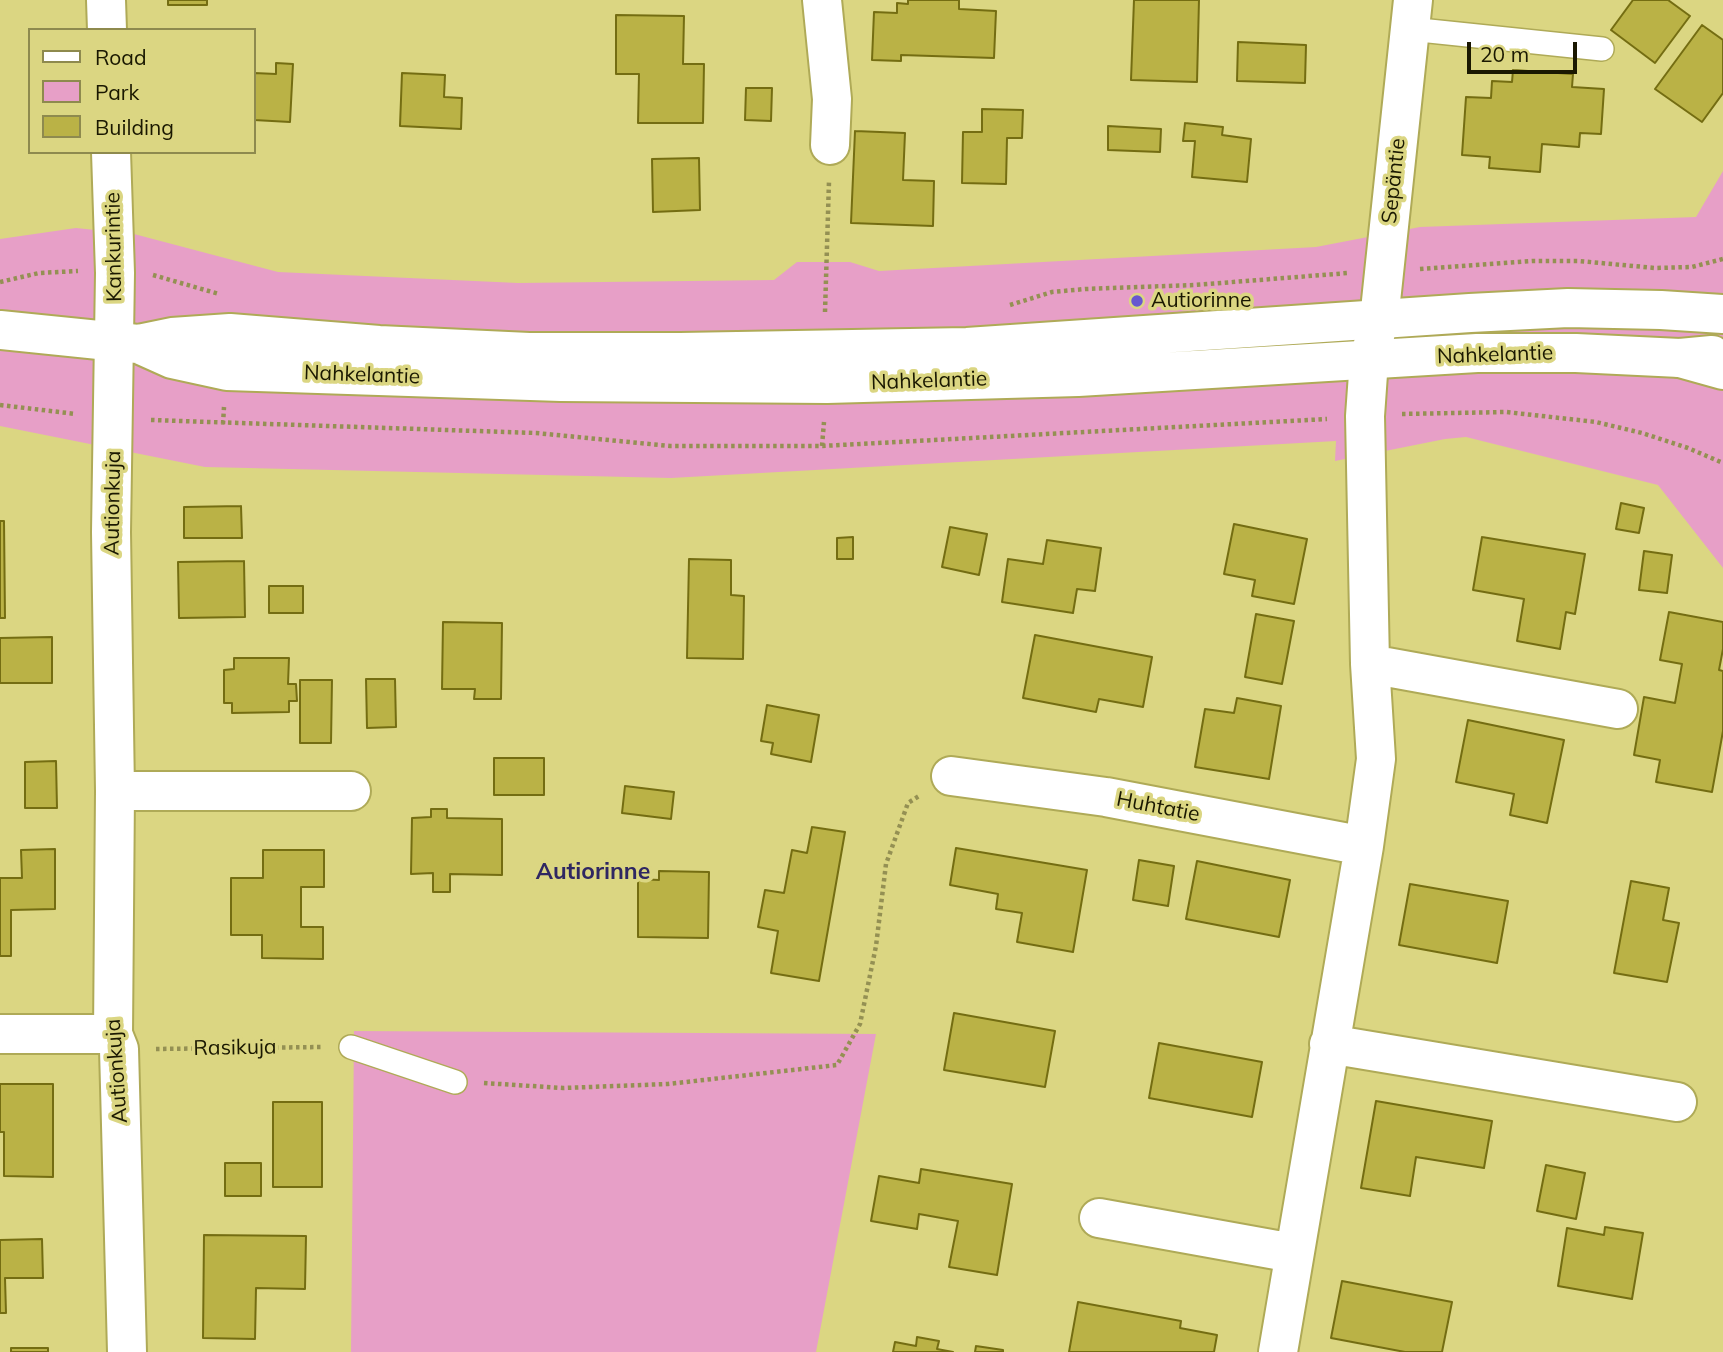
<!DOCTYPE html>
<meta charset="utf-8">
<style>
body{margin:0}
#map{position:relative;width:1723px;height:1352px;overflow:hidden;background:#dbd682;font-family:Mulish,sans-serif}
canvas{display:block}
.legend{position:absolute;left:28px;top:28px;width:228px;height:126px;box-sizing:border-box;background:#dbd682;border:2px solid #8e8a4e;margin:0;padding:9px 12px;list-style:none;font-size:21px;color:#1a1801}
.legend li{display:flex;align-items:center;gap:14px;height:35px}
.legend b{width:35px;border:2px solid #8e8a4e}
.scale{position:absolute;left:1467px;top:42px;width:110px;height:32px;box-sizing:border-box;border:4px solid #1a1801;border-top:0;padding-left:9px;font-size:21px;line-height:24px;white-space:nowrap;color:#1a1801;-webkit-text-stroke:5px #dbd682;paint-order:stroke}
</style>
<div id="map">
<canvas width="1723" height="1352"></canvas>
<ul class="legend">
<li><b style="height:9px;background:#fff"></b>Road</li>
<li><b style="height:19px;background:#e79fc7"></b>Park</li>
<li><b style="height:19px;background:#bab246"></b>Building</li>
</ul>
<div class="scale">20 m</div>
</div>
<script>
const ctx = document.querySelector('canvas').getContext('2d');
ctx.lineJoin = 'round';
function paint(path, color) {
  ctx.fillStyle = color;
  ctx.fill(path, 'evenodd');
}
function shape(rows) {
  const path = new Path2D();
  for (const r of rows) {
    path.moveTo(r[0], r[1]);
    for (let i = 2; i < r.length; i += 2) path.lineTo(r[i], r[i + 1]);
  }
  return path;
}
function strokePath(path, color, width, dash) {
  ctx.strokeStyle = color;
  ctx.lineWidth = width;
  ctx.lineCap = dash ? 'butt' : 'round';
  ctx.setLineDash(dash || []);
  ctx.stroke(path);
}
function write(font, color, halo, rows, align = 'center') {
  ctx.font = font + ' Mulish,sans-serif';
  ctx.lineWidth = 7;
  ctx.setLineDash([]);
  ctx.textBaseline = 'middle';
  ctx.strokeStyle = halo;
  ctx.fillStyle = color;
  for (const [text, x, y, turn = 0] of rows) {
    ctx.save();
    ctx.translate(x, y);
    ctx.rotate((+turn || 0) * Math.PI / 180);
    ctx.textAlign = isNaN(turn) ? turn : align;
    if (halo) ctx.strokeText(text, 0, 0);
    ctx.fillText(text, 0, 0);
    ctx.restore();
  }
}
const green = shape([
 [1723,171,1723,568,1658,485,1466,437,1445,439,1335,461,1336,441,671,478,205,467,0,426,0,239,76,228,134,234,278,272,518,283,774,280,797,262,850,262,879,271,1316,247,1420,227,1696,217],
 [354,1031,876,1034,816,1352,351,1352]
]);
const building = shape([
 [168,0,207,0,207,5,168,5,168,0],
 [908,0,959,0,959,9,996,11,994,58,901,55,901,61,872,60,874,12,897,13,897,3,908,4,908,0],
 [1134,0,1199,0,1197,82,1131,80,1134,0],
 [1633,0,1668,0,1690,16,1655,63,1611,30,1633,0],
 [616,15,684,16,683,64,704,64,703,123,638,123,639,74,616,74,616,15],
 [1702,25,1723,40,1723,93,1702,122,1655,89,1702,25],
 [1238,42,1306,45,1305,83,1237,81,1238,42],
 [276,63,293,64,290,122,254,120,254,73,276,74,276,63],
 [1513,70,1573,74,1572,87,1604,89,1601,134,1580,133,1579,147,1542,144,1540,172,1489,168,1490,157,1462,155,1466,97,1491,98,1492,81,1512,82,1513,70],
 [402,73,445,75,444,97,462,98,461,129,400,126,402,73],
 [746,88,772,88,771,121,745,120,746,88],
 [982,109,1023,110,1022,138,1007,138,1006,184,962,183,963,132,982,132,982,109],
 [1185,123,1223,127,1222,135,1251,139,1247,182,1192,177,1195,141,1183,141,1185,123],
 [1108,126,1161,129,1160,152,1108,150,1108,126],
 [855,131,905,133,903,180,934,181,933,226,851,223,855,131],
 [699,158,700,210,653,212,652,159,699,158],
 [1621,503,1644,508,1639,533,1616,529,1621,503],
 [241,506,242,538,184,538,184,507,241,506],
 [0,521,4,521,5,618,0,618,0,521],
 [1234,524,1307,539,1294,604,1252,596,1255,580,1224,574,1234,524],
 [950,527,987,534,979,575,942,567,950,527],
 [853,537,853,559,837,559,837,538,853,537],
 [1482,537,1585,554,1575,614,1566,612,1560,649,1517,641,1524,599,1473,590,1482,537],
 [1047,540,1101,548,1095,591,1077,589,1073,613,1002,602,1008,559,1043,564,1047,540],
 [1644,551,1672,555,1667,593,1639,590,1644,551],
 [689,559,731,560,731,595,744,596,743,659,687,658,689,559],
 [244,561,245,617,179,618,178,562,244,561],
 [269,586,303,586,303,613,269,613,269,586],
 [1669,612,1723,622,1723,649,1719,670,1723,671,1723,731,1712,792,1656,782,1660,760,1634,755,1644,697,1675,703,1682,664,1660,660,1669,612],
 [1256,614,1294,621,1282,684,1245,677,1256,614],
 [443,622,502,623,501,699,474,699,475,689,442,689,443,622],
 [1035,635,1152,657,1143,707,1099,699,1096,712,1023,698,1035,635],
 [52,637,52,683,0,683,0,638,52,637],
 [234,658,289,658,288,684,296,684,297,701,289,701,289,712,232,713,232,703,224,703,224,670,234,669,234,658],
 [366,679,395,679,396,727,367,728,366,679],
 [300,680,332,680,331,743,300,743,300,680],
 [1237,698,1281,706,1269,779,1195,767,1205,709,1234,713,1237,698],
 [767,705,819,715,811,762,771,754,773,743,761,741,767,705],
 [1468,720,1564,740,1547,823,1510,815,1514,794,1456,782,1468,720],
 [494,758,544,758,544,795,494,795,494,758],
 [56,761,57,808,25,808,25,762,56,761],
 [625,786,674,792,671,819,622,813,625,786],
 [431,809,447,809,447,818,502,819,502,875,450,874,450,892,433,892,433,873,411,874,412,818,431,817,431,809],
 [812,827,845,832,819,981,771,973,778,931,758,927,765,890,784,893,792,850,807,853,812,827],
 [956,848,1087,870,1073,952,1017,942,1022,913,996,909,998,894,950,885,956,848],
 [55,849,55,909,11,910,11,956,0,956,0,878,22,878,21,850,55,849],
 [263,850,324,850,324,887,301,887,301,927,323,927,323,959,262,958,262,935,231,935,231,878,263,878,263,850],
 [1139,860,1174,866,1168,906,1133,900,1139,860],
 [1197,861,1290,880,1279,937,1186,919,1197,861],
 [659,871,709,872,708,938,638,937,638,879,659,880,659,871],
 [1631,881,1669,888,1663,920,1679,923,1667,982,1614,973,1631,881],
 [1410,884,1508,901,1497,963,1399,945,1410,884],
 [954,1013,1055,1031,1045,1087,944,1070,954,1013],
 [1159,1043,1262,1062,1252,1117,1149,1098,1159,1043],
 [0,1084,53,1084,53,1177,4,1176,4,1132,0,1132,0,1084],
 [1376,1101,1492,1121,1484,1168,1416,1157,1410,1196,1361,1188,1376,1101],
 [273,1102,322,1102,322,1187,273,1187,273,1102],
 [225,1163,261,1163,261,1196,225,1196,225,1163],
 [1546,1165,1585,1173,1576,1219,1537,1211,1546,1165],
 [921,1169,1012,1184,997,1275,949,1267,958,1221,919,1214,917,1229,871,1221,879,1176,919,1183,921,1169],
 [1605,1227,1643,1233,1632,1299,1558,1286,1567,1228,1604,1235,1605,1227],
 [204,1235,306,1236,305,1289,256,1288,255,1339,203,1338,204,1235],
 [42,1239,43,1278,5,1278,6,1313,0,1313,0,1240,42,1239],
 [1342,1281,1452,1302,1442,1352,1405,1352,1331,1338,1342,1281],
 [1078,1302,1181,1321,1180,1328,1217,1335,1214,1352,1069,1352,1078,1302],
 [917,1337,939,1341,937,1349,953,1352,893,1352,895,1342,916,1346,917,1337],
 [976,1346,1003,1350,1003,1352,975,1352,976,1346],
 [11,1348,48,1348,48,1352,11,1352,11,1348]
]);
const path = shape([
 [1420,269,1533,261,1579,261,1655,268,1692,267,1723,259],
 [153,275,219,294],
 [0,282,39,273,78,271],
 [1010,305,1052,292,1085,289,1195,285,1348,273],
 [825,312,829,181],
 [0,405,76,414],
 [1402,414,1506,412,1596,422,1642,433,1688,448,1723,463],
 [151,420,536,433,670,446,822,446,1327,419],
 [223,424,224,407],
 [822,446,824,422],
 [156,1049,322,1047],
 [484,1083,563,1088,668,1084,837,1065,860,1024,876,946,886,864,908,803,919,796]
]);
const lane = shape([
 [1410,29,1602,49],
 [351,1047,455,1082]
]);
const street = shape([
 [106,0,107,30],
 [822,0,832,99,830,145],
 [111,152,115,273,111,532,115,791,113,1034,119,1049,127,1352],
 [1370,664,1618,709],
 [951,776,1106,797,1364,846],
 [115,791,351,791],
 [0,1034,113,1034],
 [1329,1044,1677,1102],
 [1099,1218,1293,1253],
 [1278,1352,1364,846,1376,759,1370,664,1365,416,1369,360,1379,320,1413,0]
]);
const secondary = shape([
 [0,330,138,344,172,337,230,333,379,345,529,352,680,352,967,347,1470,313,1568,308,1661,310,1723,314],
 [143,346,172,359,227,371,561,382,827,384,1078,377,1477,353,1576,353,1680,358,1712,355]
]);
const primary = shape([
 [1680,358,1723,370]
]);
const markers = [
 [1137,301,7,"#6857d0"]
];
const streetNames = [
 ["Sepäntie",1394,181,-84],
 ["Kankurintie",114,247,-91],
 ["Nahkelantie",1495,355,-2],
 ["Nahkelantie",362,375,2],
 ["Nahkelantie",929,381,-2],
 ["Autionkuja",113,503,-89],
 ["Huhtatie",1158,807,11],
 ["Rasikuja",235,1048,-1],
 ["Autionkuja",117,1071,-94]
];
const poiNames = [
 ["Autiorinne",1151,301]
];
const neighbourhoodNames = [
 ["Autiorinne",593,872]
];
paint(green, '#e79fc7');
paint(building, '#bab246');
strokePath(building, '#746d12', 2);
strokePath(lane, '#afaa57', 26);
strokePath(street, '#afaa57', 42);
strokePath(secondary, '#afaa57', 42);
strokePath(primary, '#afaa57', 42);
strokePath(path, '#949053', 4.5, [3.5, 3.5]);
strokePath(lane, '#fff', 23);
strokePath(street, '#fff', 38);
strokePath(secondary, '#fff', 38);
strokePath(primary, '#fff', 38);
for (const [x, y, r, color] of markers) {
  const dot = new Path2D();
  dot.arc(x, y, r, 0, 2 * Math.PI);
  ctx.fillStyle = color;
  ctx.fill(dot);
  strokePath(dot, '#dbd682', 2.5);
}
write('21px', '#1a1801', '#dbd682', streetNames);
write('21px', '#1a1801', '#dbd682', poiNames, 'left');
write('bold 23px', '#2f2762', '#dbd682', neighbourhoodNames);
</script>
